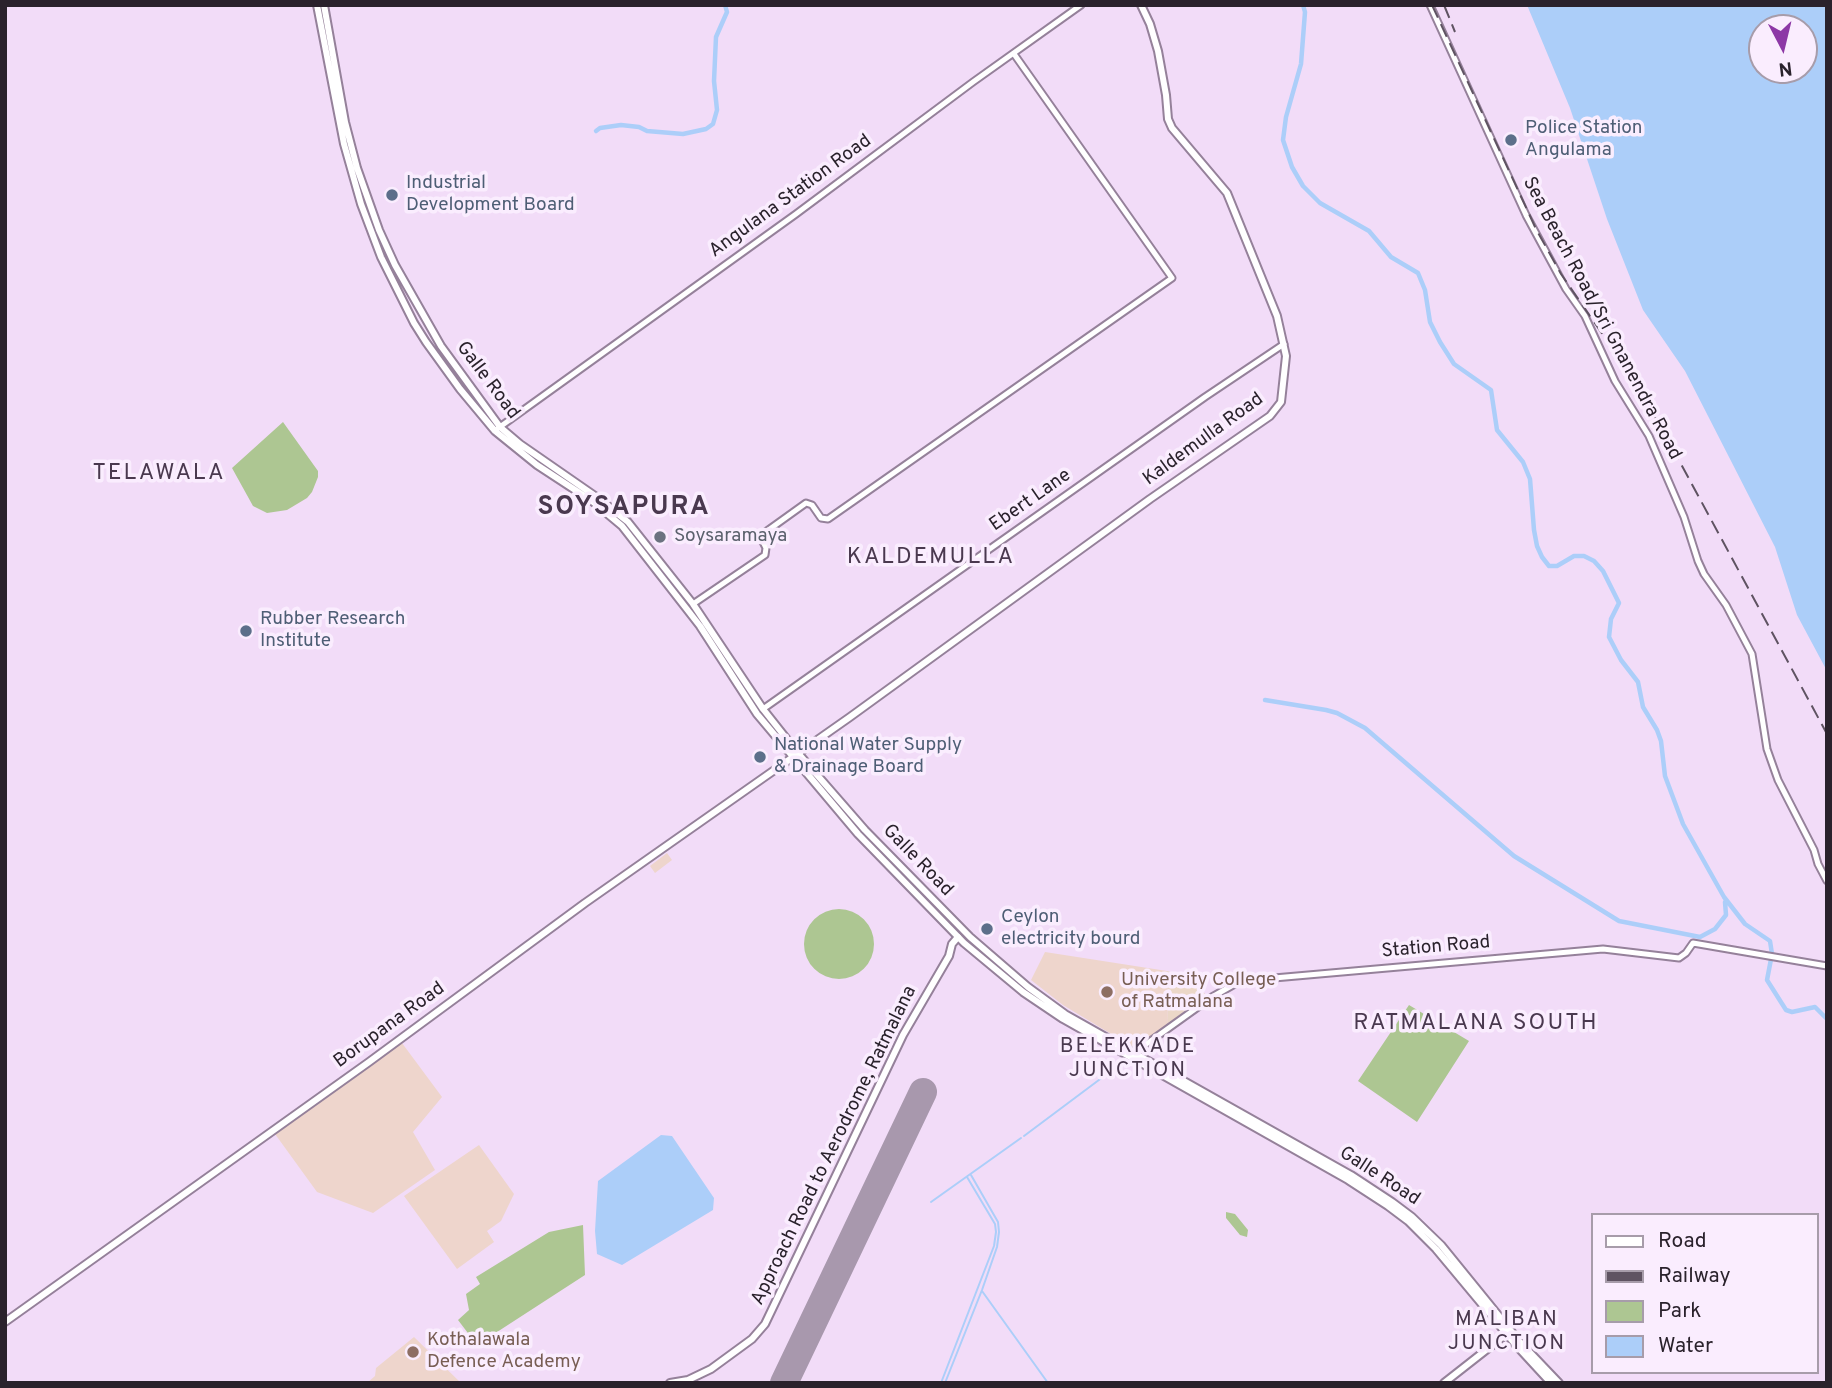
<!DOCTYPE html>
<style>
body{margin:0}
#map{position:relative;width:1832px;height:1388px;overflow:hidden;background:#f2dcf8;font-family:Overpass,sans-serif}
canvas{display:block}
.frame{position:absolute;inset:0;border:7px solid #2a222c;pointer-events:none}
.legend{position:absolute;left:1591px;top:1213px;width:228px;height:161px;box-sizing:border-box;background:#faedfe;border:2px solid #a79caa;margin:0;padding:9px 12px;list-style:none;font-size:21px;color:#2a222c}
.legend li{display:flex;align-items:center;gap:14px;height:35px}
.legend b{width:35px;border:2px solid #a79caa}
.north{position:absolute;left:1748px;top:14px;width:70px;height:70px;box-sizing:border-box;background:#faedfe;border:2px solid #a79caa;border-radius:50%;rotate:173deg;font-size:19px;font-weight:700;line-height:28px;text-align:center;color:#2a222c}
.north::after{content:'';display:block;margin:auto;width:24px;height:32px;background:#8d38a6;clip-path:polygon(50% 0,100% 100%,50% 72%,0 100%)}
</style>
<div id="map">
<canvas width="1832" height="1388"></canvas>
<div class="frame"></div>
<ul class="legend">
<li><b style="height:9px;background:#fff"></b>Road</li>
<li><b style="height:9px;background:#5f5362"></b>Railway</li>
<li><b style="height:19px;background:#adc692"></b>Park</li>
<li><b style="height:19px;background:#accef9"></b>Water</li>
</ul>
<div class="north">N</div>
</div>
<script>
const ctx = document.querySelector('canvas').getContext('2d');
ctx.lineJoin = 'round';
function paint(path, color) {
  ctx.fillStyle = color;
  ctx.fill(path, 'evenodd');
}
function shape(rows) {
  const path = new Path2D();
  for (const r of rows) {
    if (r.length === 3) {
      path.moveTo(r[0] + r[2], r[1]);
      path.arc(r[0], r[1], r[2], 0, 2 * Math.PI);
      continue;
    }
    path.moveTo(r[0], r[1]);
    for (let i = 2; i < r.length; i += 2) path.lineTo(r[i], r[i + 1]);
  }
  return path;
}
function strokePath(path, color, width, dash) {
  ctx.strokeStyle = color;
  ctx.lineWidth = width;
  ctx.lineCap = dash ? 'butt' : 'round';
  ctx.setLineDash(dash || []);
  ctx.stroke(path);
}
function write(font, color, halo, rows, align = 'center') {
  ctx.font = font + ' Overpass,sans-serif';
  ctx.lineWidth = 7;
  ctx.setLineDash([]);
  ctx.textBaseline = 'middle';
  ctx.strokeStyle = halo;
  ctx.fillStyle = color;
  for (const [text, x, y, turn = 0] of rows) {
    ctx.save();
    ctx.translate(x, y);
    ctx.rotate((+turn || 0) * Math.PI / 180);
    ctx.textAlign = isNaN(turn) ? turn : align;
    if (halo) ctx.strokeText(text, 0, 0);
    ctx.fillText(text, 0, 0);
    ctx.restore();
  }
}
const education = shape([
 [667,853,672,860,655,873,650,866],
 [1045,952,1167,971,1168,1024,1139,1046,1131,1046,1063,1005,1031,980],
 [402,1043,442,1097,413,1132,435,1170,373,1213,317,1192,275,1134],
 [479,1145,514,1194,501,1221,487,1231,494,1242,457,1269,404,1196],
 [414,1337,461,1383,367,1383,375,1376,376,1368]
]);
const medical = shape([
 [1167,971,1189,977,1206,995,1168,1024]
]);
const green = shape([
 [283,422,318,471,318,477,312,492,307,498,287,510,267,513,253,506,232,468],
 [839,944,35],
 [1409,1005,1469,1041,1417,1122,1358,1081],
 [1226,1212,1235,1214,1248,1230,1247,1237,1240,1235,1226,1218],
 [583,1225,585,1275,477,1345,458,1320,469,1310,466,1294,480,1284,476,1277,549,1232]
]);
const water = shape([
 [1527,5,1827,5,1827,671,1797,615,1775,547,1685,371,1643,310,1607,219,1570,108],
 [1762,28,1804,28,1804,70,1762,70],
 [661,1135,672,1136,714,1198,713,1210,622,1265,597,1254,595,1231,598,1181]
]);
const stream = shape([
 [1024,1136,1127,1059],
 [931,1202,1021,1138],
 [1420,1220,1433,1233],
 [1467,1272,1482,1290],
 [982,1291,1048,1383],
 [941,1383,994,1246,996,1232,995,1224,967,1177],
 [945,1383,982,1290,997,1247,999,1232,998,1222,971,1175]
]);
const canal = shape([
 [1303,5,1305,12,1301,64,1286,117,1283,140,1292,167,1303,186,1320,203,1369,231,1391,257,1418,273,1425,290,1430,322,1440,342,1454,364,1491,390,1497,430,1523,462,1530,479,1534,530,1537,546,1542,557,1549,566,1557,566,1574,556,1584,556,1594,561,1603,571,1619,603,1611,619,1609,637,1621,660,1638,682,1643,707,1657,730,1661,741,1665,776,1683,824,1724,897,1745,924,1770,941,1772,954,1767,980,1786,1010,1792,1012,1815,1007,1827,1019],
 [596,131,600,128,621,125,639,127,647,131,683,134,706,129,713,124,717,110,714,81,716,37,727,12,725,5],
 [1265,700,1326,710,1337,713,1365,728,1514,856,1619,921,1700,937,1715,929,1726,915,1725,902]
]);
const runway = shape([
 [784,1383,923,1092]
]);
const tertiary = shape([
 [1430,5,1526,215,1566,289,1585,316,1615,381,1649,436,1684,517,1698,561,1704,574,1726,605,1752,654,1767,749,1778,780,1814,850,1818,864,1827,881],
 [497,429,796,214,973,82,1081,5],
 [693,604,765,555,766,548,760,536,806,503,812,505,821,518,828,519,1172,278,1014,54],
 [763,709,1205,397,1284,344],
 [1131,1055,1212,997,1240,981,1603,949,1679,958,1686,953,1693,943,1827,966]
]);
const primary = shape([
 [5,1322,369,1062,585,903,850,717,1150,499,1270,416,1281,402,1286,356,1277,316,1227,193,1172,128,1168,119,1166,95,1158,51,1150,24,1141,5],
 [670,1383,688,1380,711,1369,752,1339,765,1324,903,1035,949,956,952,944,958,937],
 [1444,1383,1509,1332]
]);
const trunk = shape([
 [317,5,344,144,361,204,381,257,414,323,426,342,460,389,495,431,537,465,592,501,622,526,700,626,757,714,858,834,964,943,1023,992,1063,1019,1348,1180,1388,1206,1408,1221,1436,1249,1516,1345,1551,1383],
 [324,5,345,122,357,168,379,230,395,265,441,346,500,427,520,444,595,496,628,522,693,604,763,709,797,752,865,830,970,937,1028,987,1065,1014,1351,1175,1392,1202,1412,1217,1441,1245,1519,1341,1559,1383]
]);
const rail = shape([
 [1432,5,1536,229,1561,274,1621,361,1661,427,1827,734],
 [1444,5,1455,32]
]);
const markers = [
 [1511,140,7,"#5c6f8a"],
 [392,195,7,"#5c6f8a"],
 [660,537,7,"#6b7280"],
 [246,631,7,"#5c6f8a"],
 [760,757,7,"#5c6f8a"],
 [987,929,7,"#5c6f8a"],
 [1107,992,7,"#8d6e63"],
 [413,1352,7,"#8d6e63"]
];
const serviceNames = [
 ["Police Station",1525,129],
 ["Angulama",1525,151],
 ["Industrial",406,184],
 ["Development Board",406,206],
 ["Rubber Research",260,620],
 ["Institute",260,642],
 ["National Water Supply",774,746],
 ["& Drainage Board",774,768],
 ["Ceylon",1001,918],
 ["electricity bourd",1001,940]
];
const streetNames = [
 ["Angulana Station Road",791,197,-36],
 ["Sea Beach Road/Sri Gnanendra Road",1601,319,62],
 ["Galle Road",487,381,53],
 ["Kaldemulla Road",1204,440,-36],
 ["Ebert Lane",1031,501,-35],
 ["Galle Road",917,861,46],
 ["Station Road",1436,948,-5],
 ["Borupana Road",390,1026,-36],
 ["Approach Road to Aerodrome, Ratmalana",835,1146,-64],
 ["Galle Road",1379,1177,33]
];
const worshipNames = [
 ["Soysaramaya",674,537]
];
const educationNames = [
 ["University College",1121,981],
 ["of Ratmalana",1121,1003],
 ["Kothalawala",427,1341],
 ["Defence Academy",427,1363]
];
const neighbourhoodNames = [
 ["BELEKKADE",1128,1048],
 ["JUNCTION",1128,1072],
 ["MALIBAN",1507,1321],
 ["JUNCTION",1507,1345]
];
const quarterNames = [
 ["TELAWALA",159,474],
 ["KALDEMULLA",931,558],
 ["RATMALANA SOUTH",1476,1024]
];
const districtNames = [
 ["SOYSAPURA",624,509]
];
paint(education, '#eed5cc');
paint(medical, '#ebd7c8');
paint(green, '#adc692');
paint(water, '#accef9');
strokePath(stream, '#accef9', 2);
strokePath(canal, '#accef9', 4.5);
strokePath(runway, '#a898ad', 28);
strokePath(tertiary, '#95819a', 9);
strokePath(primary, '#95819a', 10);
strokePath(trunk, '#95819a', 10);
strokePath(tertiary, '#fff', 5);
strokePath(primary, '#fff', 6);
strokePath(trunk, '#fff', 6);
strokePath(rail, '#5f5362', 2, [14, 7]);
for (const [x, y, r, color] of markers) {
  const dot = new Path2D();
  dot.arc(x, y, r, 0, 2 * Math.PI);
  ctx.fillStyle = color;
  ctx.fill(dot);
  strokePath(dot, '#faedfe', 2.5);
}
write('19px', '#4e5e75', '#faedfe', serviceNames, 'left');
write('19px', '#2a222c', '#faedfe', streetNames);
write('19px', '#5b616d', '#faedfe', worshipNames, 'left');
write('19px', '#785e54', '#faedfe', educationNames, 'left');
ctx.letterSpacing = '2px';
write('21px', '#4a394f', '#faedfe', neighbourhoodNames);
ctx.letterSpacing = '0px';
ctx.letterSpacing = '2px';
write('23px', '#4a394f', '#faedfe', quarterNames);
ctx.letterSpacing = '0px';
ctx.letterSpacing = '2px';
write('bold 26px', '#4a394f', '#faedfe', districtNames);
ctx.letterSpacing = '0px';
</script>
